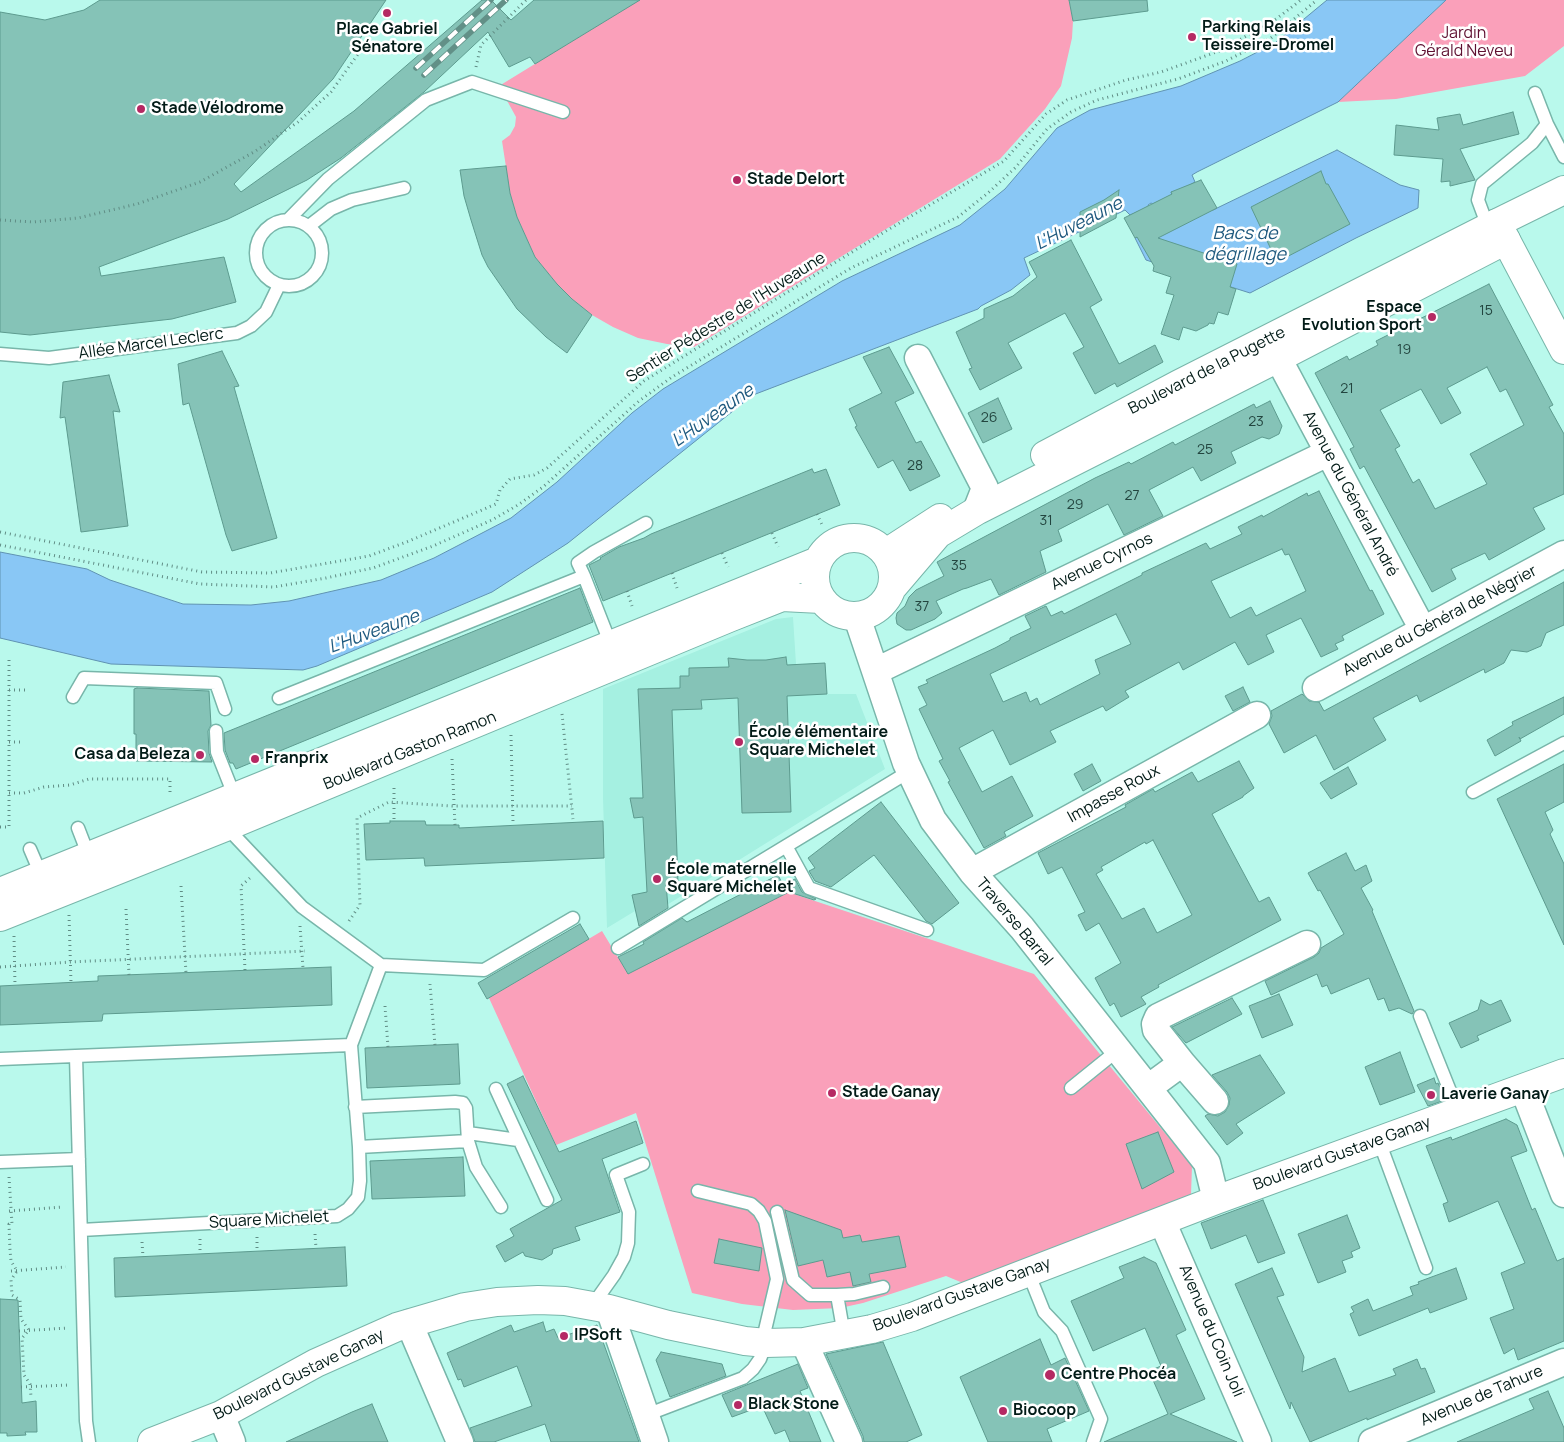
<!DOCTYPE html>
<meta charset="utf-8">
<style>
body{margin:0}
canvas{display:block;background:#b9f9ec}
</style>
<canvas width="1564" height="1442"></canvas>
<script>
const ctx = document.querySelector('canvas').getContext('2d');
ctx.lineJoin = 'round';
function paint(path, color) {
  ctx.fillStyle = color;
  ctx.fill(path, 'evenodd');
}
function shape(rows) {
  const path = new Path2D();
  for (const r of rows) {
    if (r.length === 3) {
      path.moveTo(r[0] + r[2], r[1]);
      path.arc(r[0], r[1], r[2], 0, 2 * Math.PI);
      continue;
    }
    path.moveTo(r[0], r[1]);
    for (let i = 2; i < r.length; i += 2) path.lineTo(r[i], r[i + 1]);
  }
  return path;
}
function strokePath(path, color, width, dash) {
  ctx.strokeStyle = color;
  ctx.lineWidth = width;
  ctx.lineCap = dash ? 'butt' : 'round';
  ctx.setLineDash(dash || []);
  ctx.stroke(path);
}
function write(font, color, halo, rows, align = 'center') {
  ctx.font = font + ' Manrope,sans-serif';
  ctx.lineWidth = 5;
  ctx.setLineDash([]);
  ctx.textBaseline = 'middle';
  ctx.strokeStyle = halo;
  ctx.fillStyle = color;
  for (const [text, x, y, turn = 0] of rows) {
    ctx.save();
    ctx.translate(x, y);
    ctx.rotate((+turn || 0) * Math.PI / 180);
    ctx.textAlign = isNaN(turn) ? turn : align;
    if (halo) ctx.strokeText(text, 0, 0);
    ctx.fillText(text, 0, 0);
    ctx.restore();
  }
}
const built = shape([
 [793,617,796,664,825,663,827,694,856,694,885,769,638,923,635,911,607,928,603,798,603,689,776,619]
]);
const green = shape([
 [639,0,1069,0,1073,21,1072,38,1061,86,1045,109,1000,159,694,347,667,344,638,338,613,327,592,315,572,299,557,284,535,257,517,217,510,193,502,141,510,135,515,126,516,117,499,86],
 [1446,0,1564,0,1564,46,1525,76,1396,99,1338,102],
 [788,892,1034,974,1192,1166,1191,1195,963,1283,946,1276,863,1303,840,1308,793,1310,742,1304,692,1293,636,1113,556,1145,489,998,602,931,628,974]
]);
const water = shape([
 [1327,0,1446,0,1338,102,1197,172,1192,175,1195,182,1177,192,1171,192,1172,195,1153,204,1151,203,1148,205,1149,207,1130,215,1125,210,1117,214,1024,258,1030,275,1011,290,981,306,978,309,753,395,568,543,492,592,317,666,303,670,111,664,0,638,0,552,87,569,110,580,183,604,251,605,289,601,381,580,434,558,511,518,557,482,632,413,663,389,842,281,960,225,1005,189,1057,128,1090,110,1181,86,1240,61,1275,43,1327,0],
 [1337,150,1400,185,1419,190,1418,208,1356,238,1250,293,1146,260,1135,238,1162,225,1213,210,1337,150]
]);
const building = shape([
 [100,0,386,0,333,79,234,184,241,192,354,111,482,0,491,0,511,20,534,0,640,0,535,64,530,57,509,67,488,32,424,92,341,158,307,180,228,219,99,267,101,276,224,257,236,302,172,319,30,335,0,332,0,12,45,20,84,10,100,0],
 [1069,0,1147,0,1148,11,1073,21,1069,0],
 [1513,112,1519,134,1460,149,1475,180,1450,186,1450,181,1441,182,1443,159,1394,155,1396,125,1439,130,1437,118,1460,114,1463,125,1513,112],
 [506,166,510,193,517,217,535,257,557,284,572,299,592,315,567,353,546,337,517,309,488,267,482,255,471,220,464,196,460,170,506,166],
 [1321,171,1326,184,1328,184,1350,224,1277,262,1251,207,1321,171],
 [1201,180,1217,208,1158,238,1237,264,1230,287,1236,289,1228,315,1218,312,1214,324,1209,323,1208,325,1196,331,1183,327,1179,340,1161,334,1174,295,1166,293,1171,277,1153,271,1154,266,1137,237,1135,238,1124,218,1172,194,1171,192,1201,180],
 [1119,190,1116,218,1080,237,1080,212,1104,200,1119,190],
 [1071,240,1102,300,1090,307,1119,364,1155,345,1163,362,1117,387,1115,383,1095,394,1073,353,1084,347,1065,313,1008,343,1022,368,980,390,969,369,972,368,956,332,984,318,984,309,1013,296,1037,277,1029,262,1071,240],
 [1489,284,1553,405,1549,407,1564,434,1564,494,1533,508,1545,529,1489,560,1485,553,1451,569,1456,579,1432,592,1364,466,1360,469,1350,449,1354,447,1315,373,1347,356,1349,360,1378,345,1376,341,1489,284],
 [1487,367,1500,392,1506,389,1524,425,1470,454,1487,484,1435,509,1419,479,1413,483,1395,449,1400,446,1380,410,1421,389,1441,424,1461,413,1447,388,1487,367],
 [889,347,914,393,895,402,916,443,921,441,940,476,910,491,893,460,878,468,855,427,857,426,849,409,882,393,863,357,889,347],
 [222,351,239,386,234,387,277,538,232,551,226,535,189,403,183,405,178,364,222,351],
 [109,375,120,412,113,411,128,526,81,532,65,417,60,418,63,382,109,375],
 [998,398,1012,429,983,443,968,413,998,398],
 [1270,401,1282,426,1279,434,1269,439,1262,437,1231,452,1236,463,1201,481,1193,467,1149,490,1163,516,1124,535,1108,504,1058,530,1062,541,1040,551,1046,572,999,595,991,579,967,588,963,589,936,601,942,613,935,619,911,630,906,630,897,624,896,618,897,613,905,606,909,597,916,590,944,576,937,562,1095,478,1129,462,1131,464,1173,442,1175,445,1254,404,1256,408,1270,401],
 [812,469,814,473,826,469,840,505,603,601,589,565,601,559,600,558,619,547,644,538,651,534,812,469],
 [1319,491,1370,591,1372,590,1384,614,1342,636,1344,640,1335,644,1338,649,1321,657,1301,618,1266,635,1274,652,1248,665,1235,642,1183,670,1179,662,1125,691,1129,697,1106,711,1103,706,1050,731,1056,742,1010,765,993,730,959,748,982,792,1012,776,1033,816,1004,832,1006,836,984,848,948,782,950,781,939,761,943,759,919,709,927,705,918,687,928,683,926,680,995,648,1010,640,1010,638,1031,628,1025,616,1046,606,1051,616,1062,611,1064,614,1142,575,1142,573,1206,543,1210,549,1242,534,1238,527,1262,515,1263,517,1307,493,1308,496,1319,491],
 [1282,549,1285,555,1289,554,1306,591,1256,616,1251,607,1230,618,1211,581,1282,549],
 [1116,614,1131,644,1095,660,1100,674,1040,705,1037,698,1030,702,1026,692,1003,702,990,674,1116,614],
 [1564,582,1564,625,1546,633,1541,646,1527,652,1511,650,1504,663,1485,673,1484,669,1420,702,1417,695,1373,718,1386,740,1334,770,1316,735,1284,753,1269,724,1272,716,1271,711,1302,694,1309,701,1319,702,1324,711,1564,582],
 [580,588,593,622,236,769,233,763,230,763,225,750,224,733,580,588],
 [786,657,787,665,825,663,827,694,787,696,791,812,742,813,738,698,701,700,702,709,672,710,678,883,666,883,668,908,639,926,632,895,647,892,643,817,634,818,630,798,643,798,638,689,680,688,680,676,689,676,689,668,729,667,728,658,747,660,766,660,786,657],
 [1243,687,1250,702,1233,711,1225,696,1243,687],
 [137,688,209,691,211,725,208,731,209,753,212,762,136,761,136,734,134,734,134,689,137,688],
 [1564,697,1564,714,1520,739,1519,737,1521,741,1495,756,1487,740,1513,725,1512,722,1564,697],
 [1239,761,1254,788,1243,796,1243,797,1212,814,1259,902,1269,897,1281,920,1158,985,1159,987,1141,997,1146,1004,1121,1017,1114,1003,1110,1006,1095,978,1121,963,1099,923,1086,931,1078,915,1085,912,1062,867,1048,874,1038,853,1126,807,1125,805,1153,789,1155,792,1192,772,1198,782,1239,761],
 [1153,840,1192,915,1157,933,1144,908,1122,919,1096,874,1103,870,1101,867,1145,842,1146,844,1153,840],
 [1092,764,1101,781,1083,791,1074,774,1092,764],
 [1564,764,1564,802,1545,812,1553,830,1550,834,1564,864,1564,945,1497,799,1564,764],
 [1348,767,1357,784,1331,799,1320,783,1348,767],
 [881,802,959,903,932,924,926,921,874,855,831,887,815,881,809,871,815,868,808,858,881,802],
 [390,821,425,821,426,825,459,825,459,828,603,821,604,858,425,866,424,858,366,860,364,824,390,823,390,821],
 [1346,853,1355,871,1366,865,1372,881,1361,888,1373,910,1372,911,1414,1011,1412,1014,1399,1008,1389,1011,1384,998,1378,1000,1369,978,1331,994,1327,985,1322,987,1317,974,1271,995,1265,981,1314,957,1319,953,1321,948,1344,934,1320,890,1318,891,1308,873,1346,853],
 [778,875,783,885,795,879,802,892,816,899,814,900,786,891,787,893,628,974,618,957,644,944,643,942,682,918,687,922,778,875],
 [580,924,589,939,487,999,478,983,580,924],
 [331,967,332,1005,103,1014,102,1021,0,1025,0,986,98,981,98,976,331,967],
 [1279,994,1293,1025,1262,1038,1249,1006,1279,994],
 [1232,998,1242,1014,1186,1043,1172,1027,1232,998],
 [1481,1000,1490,1005,1501,1000,1511,1021,1477,1036,1479,1040,1461,1048,1449,1023,1478,1010,1481,1000],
 [458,1044,460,1084,367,1088,365,1048,458,1044],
 [1400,1052,1415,1092,1380,1105,1365,1067,1400,1052],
 [1260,1055,1285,1093,1236,1124,1243,1133,1227,1145,1205,1116,1208,1114,1218,1116,1225,1112,1229,1105,1230,1098,1227,1092,1212,1075,1260,1055],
 [523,1076,559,1152,636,1121,643,1143,602,1159,620,1212,575,1227,580,1240,553,1249,552,1254,542,1260,525,1256,523,1252,505,1262,496,1246,514,1236,510,1229,562,1200,507,1084,523,1076],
 [1434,1078,1436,1084,1438,1083,1445,1100,1428,1106,1417,1085,1434,1078],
 [1506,1119,1517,1125,1527,1151,1511,1157,1532,1210,1535,1208,1557,1261,1564,1258,1564,1341,1518,1360,1514,1348,1504,1354,1490,1318,1514,1309,1501,1273,1525,1263,1498,1201,1449,1222,1443,1204,1448,1202,1426,1146,1451,1137,1452,1140,1506,1119],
 [1158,1132,1174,1172,1142,1189,1126,1144,1158,1132],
 [463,1157,465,1196,372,1199,370,1161,463,1157],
 [1263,1200,1285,1253,1258,1263,1246,1235,1211,1249,1201,1223,1263,1200],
 [785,1210,841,1230,843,1238,860,1235,862,1242,899,1236,906,1267,869,1274,871,1282,853,1286,850,1272,827,1277,823,1260,798,1266,785,1210],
 [1347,1215,1360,1248,1351,1252,1353,1257,1342,1261,1346,1272,1318,1283,1298,1234,1347,1215],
 [719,1239,762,1248,759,1271,714,1263,719,1239],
 [345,1247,347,1286,115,1297,114,1258,345,1247],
 [1144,1257,1156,1263,1186,1330,1176,1335,1205,1399,1170,1414,1237,1442,1104,1442,1168,1414,1149,1371,1161,1366,1145,1328,1093,1351,1071,1301,1124,1278,1119,1267,1144,1257],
 [1272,1268,1284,1295,1277,1297,1304,1357,1302,1372,1335,1358,1349,1392,1396,1375,1393,1369,1417,1359,1421,1369,1425,1368,1435,1392,1367,1420,1367,1418,1310,1442,1291,1402,1290,1409,1235,1284,1272,1268],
 [1456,1268,1467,1299,1430,1313,1428,1308,1359,1336,1350,1314,1354,1312,1351,1307,1368,1299,1373,1311,1413,1295,1410,1287,1419,1284,1418,1282,1456,1268],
 [0,1299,18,1300,22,1403,36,1401,37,1432,25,1432,26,1435,7,1436,7,1433,0,1433,0,1299],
 [543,1322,546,1332,554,1329,558,1338,597,1325,639,1442,551,1442,545,1424,494,1442,475,1442,470,1428,532,1406,517,1366,464,1387,461,1379,458,1380,447,1353,511,1325,514,1332,543,1322],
 [1040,1339,1051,1365,1065,1358,1089,1411,1047,1429,1052,1442,988,1442,960,1377,1040,1339],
 [883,1342,922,1435,906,1442,864,1442,863,1436,826,1354,883,1342],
 [661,1352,722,1364,726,1376,670,1397,656,1360,661,1352],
 [798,1364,808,1388,800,1391,821,1442,790,1442,785,1430,775,1434,762,1406,732,1417,722,1395,798,1364],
 [1548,1391,1564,1428,1564,1442,1457,1442,1534,1409,1529,1399,1548,1391],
 [372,1404,388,1442,286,1442,352,1412,372,1404]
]);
const path = shape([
 [476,67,481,45,526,0],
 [0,220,33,222,78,218,137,204,200,182,254,152,298,122,331,92,368,40],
 [817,514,823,527],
 [0,532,202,572,270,573,369,556,409,541,496,504,500,490,510,479,534,475,547,468,644,381,886,231,1004,161,1046,114,1067,100,1126,80,1161,72,1222,50,1276,19,1301,0],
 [772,533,778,547],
 [0,545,200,584,274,587,326,578,373,568,433,546,492,520,518,505,543,487,639,401,672,377,851,268,958,217,988,193,1016,167,1047,129,1071,112,1097,100,1178,79,1226,61,1271,38,1317,0],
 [722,553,728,567],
 [672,573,677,588],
 [627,591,632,606],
 [9,690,25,690],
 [562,714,573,819],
 [511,735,513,822],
 [9,742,24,742],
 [452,759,455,825],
 [9,793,24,793,44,787,70,785,89,779,170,779,170,795],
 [394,819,394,784],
 [0,827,9,827,9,659],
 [181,886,186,973],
 [126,909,129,975],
 [69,915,71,983],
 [349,921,360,905,357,818,389,802,452,806,572,806],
 [300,926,303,968],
 [14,936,15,986],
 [0,967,71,962,305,951],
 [245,970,241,886,251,877],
 [430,984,435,1045],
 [385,1006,388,1047],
 [9,1177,12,1224,9,1224,10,1250,11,1261,17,1271,11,1280,12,1295,20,1300,21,1319,29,1330,22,1338,24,1375,30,1384,31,1397],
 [9,1211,63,1207],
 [315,1234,316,1248],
 [257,1237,257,1251],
 [200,1239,200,1254],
 [142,1242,143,1257],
 [11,1271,66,1267],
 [19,1331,68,1328],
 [21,1387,69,1385]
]);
const service = shape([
 [1547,124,1564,157],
 [288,220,328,179,426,100,472,82,563,112],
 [289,253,33],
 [309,226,331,209,352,200,404,188],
 [1488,227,1478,200,1482,184,1532,143,1547,124,1535,93],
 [0,354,49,358,237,333,251,326,266,312,279,285],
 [584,576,578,563,594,552,646,523],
 [73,697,84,678,216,683,225,709],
 [279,698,584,576,611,645],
 [216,731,217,752,236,800],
 [1473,792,1564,743],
 [78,828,90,859],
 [786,846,809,888,927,930],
 [30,849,42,877],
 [618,948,910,771],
 [381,965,484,970,573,918],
 [1420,1016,1458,1111],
 [76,1056,86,1421,89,1442],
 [0,1059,351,1045],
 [1071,1088,1118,1050],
 [496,1089,547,1200],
 [355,1107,455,1102,463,1103,466,1108,468,1141,359,1147],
 [468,1133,518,1140],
 [468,1141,476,1167,501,1207],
 [1379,1141,1426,1268],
 [0,1162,79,1159],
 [698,1191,751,1204,759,1211,765,1221,777,1279,762,1343],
 [777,1212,793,1280,810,1295,837,1295,854,1294,883,1287],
 [81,1230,337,1216,348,1209,358,1197,360,1181,359,1147,351,1045,381,965,302,907,232,833],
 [1028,1272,1044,1312,1062,1331,1101,1419,1093,1442],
 [837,1295,844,1335],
 [592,1306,614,1275,624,1257,628,1243,629,1212,616,1175,643,1164],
 [646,1415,743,1378,753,1369,760,1359,766,1343]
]);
const minor = shape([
 [918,358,985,488,976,511],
 [1278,358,1423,630],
 [857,617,906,763,933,820,972,872,1022,928,1207,1163,1216,1200],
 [876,671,1328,453],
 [1316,688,1564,554],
 [972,872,1257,715],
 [1182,1063,1215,1101],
 [1148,1088,1182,1063,1156,1030,1155,1024,1158,1017,1307,944],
 [1523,1088,1564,1194],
 [1162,1221,1258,1442],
 [609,1309,655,1442],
 [409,1323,460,1442],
 [804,1342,849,1442],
 [221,1415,232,1442],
 [1372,1442,1564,1362]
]);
const tertiary = shape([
 [1045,455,1179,384,1497,223],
 [854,577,39],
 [886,553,940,518],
 [892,588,938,534,978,510,1278,358,1506,240],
 [0,892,818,561],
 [0,917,228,826,729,618,782,597,821,599],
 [152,1442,221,1415,316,1363,397,1327,465,1307,497,1302,538,1300,565,1301,609,1309,668,1325,745,1341,766,1343,804,1342,872,1329,912,1317,1216,1200,1564,1073]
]);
const secondary = shape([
 [1564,190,1497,223,1564,350]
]);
const rail = shape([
 [416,68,491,0],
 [424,75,506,0]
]);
const markers = [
 [387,13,5,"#b52963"],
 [1192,37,5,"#b52963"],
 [141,109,5,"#b52963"],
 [737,180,5,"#b52963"],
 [1432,317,5,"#b52963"],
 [739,742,5,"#b52963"],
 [200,755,5,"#b52963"],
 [255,759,5,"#b52963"],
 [657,879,5,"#b52963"],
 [832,1093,5,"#b52963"],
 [1431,1095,5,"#b52963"],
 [564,1336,5,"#b52963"],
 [1050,1375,6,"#b52963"],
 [738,1405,5,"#b52963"],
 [1003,1411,5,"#b52963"]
];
const numberNames = [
 ["15",1486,311],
 ["19",1404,350],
 ["21",1347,389],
 ["26",989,418],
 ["23",1256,422],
 ["25",1205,450],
 ["28",915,466],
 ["27",1132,496],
 ["29",1075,505],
 ["31",1046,521],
 ["35",959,566],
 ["37",922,607]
];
const poiNames = [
 ["Parking Relais",1202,28],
 ["Teisseire-Dromel",1202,46],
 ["Place Gabriel",387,30,"center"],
 ["Sénatore",387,48,"center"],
 ["Stade Vélodrome",151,109],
 ["Stade Delort",747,180],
 ["Espace",1422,308,"right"],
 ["Evolution Sport",1422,326,"right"],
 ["École élémentaire",749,733],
 ["Square Michelet",749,751],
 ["Casa da Beleza",190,755,"right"],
 ["Franprix",265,759],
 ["École maternelle",667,870],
 ["Square Michelet",667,888],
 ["Stade Ganay",842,1093],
 ["Laverie Ganay",1441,1095],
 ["IPSoft",574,1336],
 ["Centre Phocéa",1061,1375],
 ["Black Stone",748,1405],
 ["Biocoop",1013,1411]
];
const parkNames = [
 ["Jardin",1464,34],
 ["Gérald Neveu",1464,52]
];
const streetNames = [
 ["Sentier Pédestre de l'Huveaune",726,318,-32],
 ["Allée Marcel Leclerc",151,344,-8],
 ["Boulevard de la Pugette",1207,371,-27],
 ["Avenue du Général André",1350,494,62],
 ["Avenue Cyrnos",1102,562,-26],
 ["Avenue du Général de Négrier",1440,621,-28],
 ["Boulevard Gaston Ramon",410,751,-22],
 ["Impasse Roux",1114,794,-29],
 ["Traverse Barral",1014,922,50],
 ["Boulevard Gustave Ganay",1342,1154,-20],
 ["Square Michelet",269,1220,-3],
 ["Boulevard Gustave Ganay",962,1295,-20],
 ["Avenue du Coin Joli",1211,1331,67],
 ["Boulevard Gustave Ganay",299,1375,-26],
 ["Avenue de Tahure",1482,1396,-23]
];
const waterNames = [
 ["L'Huveaune",1079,224,-27],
 ["Bacs de",1245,234],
 ["dégrillage",1245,255],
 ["L'Huveaune",713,416,-35],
 ["L'Huveaune",374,632,-20]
];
paint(built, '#a5f0e1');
paint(green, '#faa0ba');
paint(water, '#89c7f5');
strokePath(water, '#6093b2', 1);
paint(building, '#85c3b7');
strokePath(building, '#5d9b8f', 1);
strokePath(service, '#78b6aa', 15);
strokePath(minor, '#78b6aa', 29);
strokePath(tertiary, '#78b6aa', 30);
strokePath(secondary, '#78b6aa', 30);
strokePath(path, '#608d85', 3, [1, 4]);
strokePath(service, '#fff', 12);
strokePath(minor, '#fff', 26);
strokePath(tertiary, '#fff', 28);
strokePath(secondary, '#fff', 28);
strokePath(rail, '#629087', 5.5);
strokePath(rail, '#fff', 4, [11]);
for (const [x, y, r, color] of markers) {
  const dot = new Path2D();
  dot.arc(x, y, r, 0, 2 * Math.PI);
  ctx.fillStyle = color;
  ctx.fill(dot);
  strokePath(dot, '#fff', 2);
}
write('14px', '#23453f', null, numberNames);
write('bold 16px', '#021b17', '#fff', poiNames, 'left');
write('16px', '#5f1031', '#fff', parkNames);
write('16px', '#021b17', '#fff', streetNames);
write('italic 18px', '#1e597e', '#fff', waterNames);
</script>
